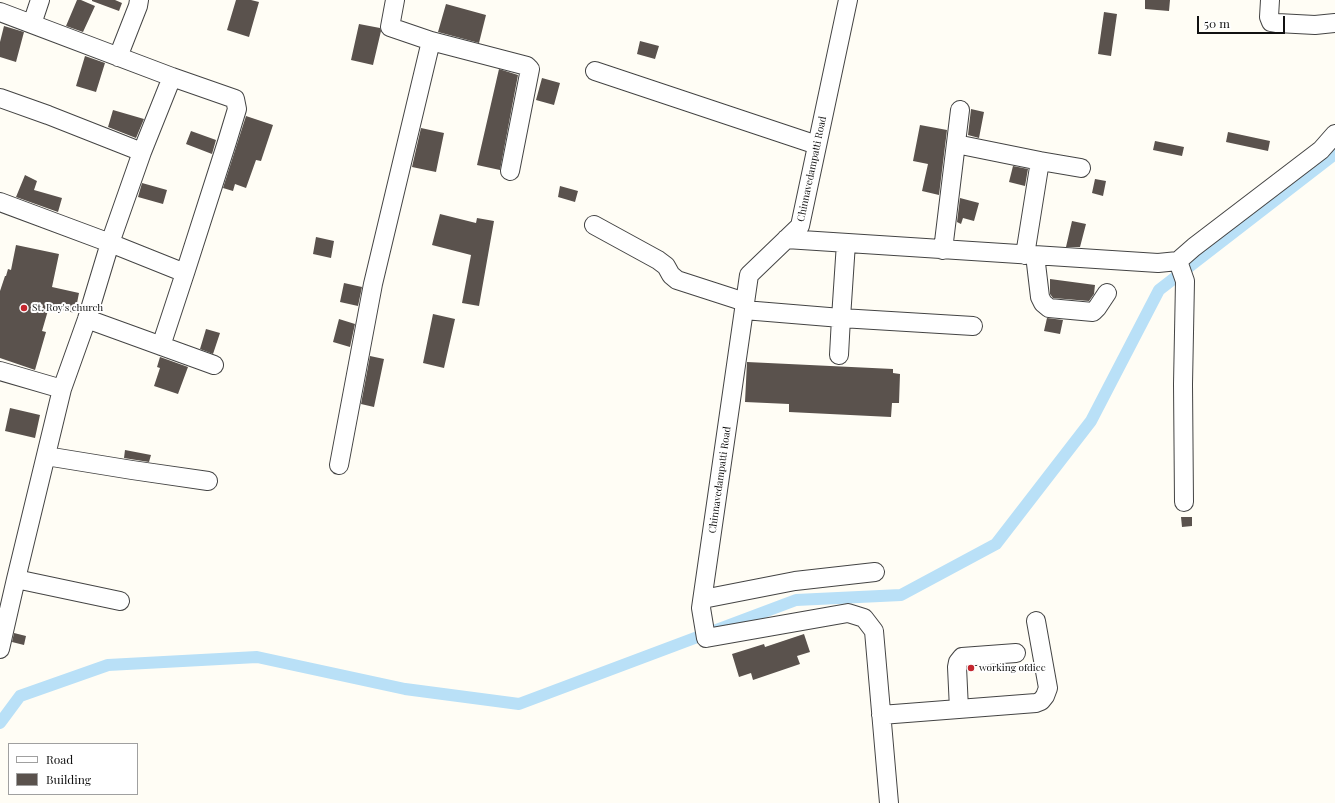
<!DOCTYPE html>
<style>
body{margin:0}
#map{position:relative;width:1335px;height:803px;overflow:hidden;background:#fffdf5;font-family:"Playfair Display",serif}
canvas{display:block}
.legend{position:absolute;left:8px;top:743px;width:130px;height:52px;box-sizing:border-box;background:#fff;border:1px solid #a0a0a0;margin:0;padding:5px 7px;list-style:none;font-size:12px;color:#111}
.legend li{display:flex;align-items:center;gap:8px;height:20px}
.legend b{width:20px;border:1px solid #a0a0a0}
.scale{position:absolute;left:1197px;top:16px;width:88px;height:18px;box-sizing:border-box;border:2px solid #111;border-top:0;padding-left:5px;font-size:12px;line-height:14px;white-space:nowrap;color:#111;-webkit-text-stroke:3px #fff;paint-order:stroke}
</style>
<div id="map">
<canvas width="1335" height="803"></canvas>
<ul class="legend">
<li><b style="height:5px;background:#fff"></b>Road</li>
<li><b style="height:11px;background:#5a524d"></b>Building</li>
</ul>
<div class="scale">50 m</div>
</div>
<script>
const ctx = document.querySelector('canvas').getContext('2d');
ctx.lineJoin = 'round';
function shape(rows) {
  const path = new Path2D();
  for (const r of rows) {
    path.moveTo(r[0], r[1]);
    for (let i = 2; i < r.length; i += 2) path.lineTo(r[i], r[i + 1]);
  }
  return path;
}
function strokePath(path, color, width, dash) {
  ctx.strokeStyle = color;
  ctx.lineWidth = width;
  ctx.lineCap = dash ? 'butt' : 'round';
  ctx.setLineDash(dash || []);
  ctx.stroke(path);
}
function paint(path, color) {
  ctx.fillStyle = color;
  ctx.fill(path, 'evenodd');
}
function write(font, color, halo, rows, align = 'center') {
  ctx.font = font + ' "Playfair Display",serif';
  ctx.lineWidth = 4;
  ctx.setLineDash([]);
  ctx.textBaseline = 'middle';
  ctx.strokeStyle = halo;
  ctx.fillStyle = color;
  for (const [text, x, y, turn = 0] of rows) {
    ctx.save();
    ctx.translate(x, y);
    ctx.rotate((+turn || 0) * Math.PI / 180);
    ctx.textAlign = isNaN(turn) ? turn : align;
    if (halo) ctx.strokeText(text, 0, 0);
    ctx.fillText(text, 0, 0);
    ctx.restore();
  }
}
const canal = shape([
 [0,723,20,696,108,665,257,657,405,689,519,704,796,600,901,595,996,544,1091,421,1159,290,1335,154]
]);
const building = shape([
 [77,0,81,0,95,6,83,32,66,26],
 [92,0,115,0,122,3,119,11,92,1],
 [236,0,251,0,259,2,249,37,227,30],
 [1145,0,1170,0,1169,11,1145,9],
 [446,4,486,15,479,43,438,32],
 [1104,12,1117,14,1111,56,1098,54],
 [359,24,380,28,381,31,373,65,351,60],
 [4,26,24,32,16,62,0,57,0,42],
 [640,41,659,46,655,59,637,54],
 [85,56,105,63,96,92,76,86],
 [499,69,518,75,500,170,477,165],
 [542,78,560,83,554,105,536,100],
 [971,109,984,112,979,138,968,135],
 [113,110,144,119,136,138,108,127],
 [246,116,273,125,261,161,256,160,246,188,235,184,233,191,223,188],
 [920,125,947,130,939,195,922,191,928,164,913,161],
 [421,128,444,133,436,172,412,167],
 [191,131,216,140,212,154,186,144],
 [1228,132,1270,141,1268,151,1226,142],
 [1155,141,1184,147,1182,156,1153,150],
 [1013,166,1028,169,1025,186,1009,182],
 [25,175,37,181,34,190,62,198,58,212,16,197],
 [1095,179,1106,181,1103,196,1092,193],
 [142,183,167,190,163,204,138,197],
 [560,186,578,191,575,202,558,197],
 [960,198,979,203,974,221,963,218,961,224,957,222],
 [440,214,476,223,477,218,494,221,479,306,462,303,471,255,432,245],
 [1072,221,1086,224,1080,247,1066,247],
 [316,237,334,241,331,258,313,254],
 [16,245,59,254,52,287,79,293,75,313,49,307,42,331,46,332,35,370,0,358,0,291,5,276,6,276,8,269,11,270],
 [1050,279,1095,285,1094,294,1089,301,1053,298,1050,294],
 [344,283,362,287,358,306,340,302],
 [433,314,455,319,444,368,423,363],
 [1047,318,1063,320,1060,334,1044,331],
 [339,319,355,324,350,347,333,342],
 [206,329,220,333,213,354,200,349],
 [370,356,384,359,374,407,361,404],
 [160,357,188,367,178,394,154,386,160,368,157,367],
 [747,362,893,369,893,373,900,374,899,403,892,403,891,417,789,412,789,404,745,402],
 [10,408,40,415,35,438,5,431],
 [125,450,151,455,149,462,124,458],
 [1181,517,1192,517,1192,526,1182,527],
 [14,633,26,636,24,645,12,642],
 [804,634,810,652,797,656,800,664,753,680,751,673,739,677,732,654,764,644,765,647]
]);
const minor = shape([
 [848,0,800,226,749,275,701,608,706,638,848,613,864,618,874,631,889,803],
 [1270,0,1269,17,1271,22,1277,23,1315,25,1335,23],
 [0,12,172,77],
 [32,24,40,0],
 [431,41,527,66,530,69,510,171],
 [118,57,138,6,139,0],
 [595,71,817,145],
 [0,98,48,115,142,152],
 [956,144,1040,161,1025,255],
 [1040,161,1081,168],
 [0,202,110,243,142,152,172,77,235,99,237,109,227,142,185,273,110,243,87,319,62,389],
 [594,225,658,260,666,266,671,275,677,280,745,302],
 [786,239,1158,263,1178,261,1194,247,1321,150,1335,134],
 [943,250,960,110],
 [1035,255,1040,297,1043,303,1049,308,1093,312,1097,308,1107,293],
 [1178,261,1185,281,1183,384,1184,502],
 [744,310,841,318,846,243],
 [87,319,214,365],
 [161,346,185,273],
 [839,355,841,318,973,326],
 [0,371,62,389,16,579,0,649],
 [46,456,132,470,208,481],
 [339,465,373,284,431,41,390,27,395,0],
 [16,579,120,601],
 [703,599,795,581,875,572],
 [959,709,957,667,958,662,962,657,1016,653],
 [881,715,1036,703,1041,701,1045,696,1048,688,1036,621]
]);
const markers = [
 [24,308,4,"#c4262e"],
 [971,668,4,"#c4262e"]
];
const streetNames = [
 ["Chinnavedampatti Road",812,169,-78],
 ["Chinnavedampatti Road",720,480,-82]
];
const poiNames = [
 ["St. Roy's church",32,308],
 ["working ofdice",979,668]
];
strokePath(canal, '#b9e0f7', 12);
paint(building, '#5a524d');
strokePath(minor, '#444', 20);
strokePath(minor, '#fff', 18);
for (const [x, y, r, color] of markers) {
  const dot = new Path2D();
  dot.arc(x, y, r, 0, 2 * Math.PI);
  ctx.fillStyle = color;
  ctx.fill(dot);
  strokePath(dot, '#fff', 1.5);
}
write('10px', '#111', '#fff', streetNames);
write('10px', '#111', '#fff', poiNames, 'left');
</script>
